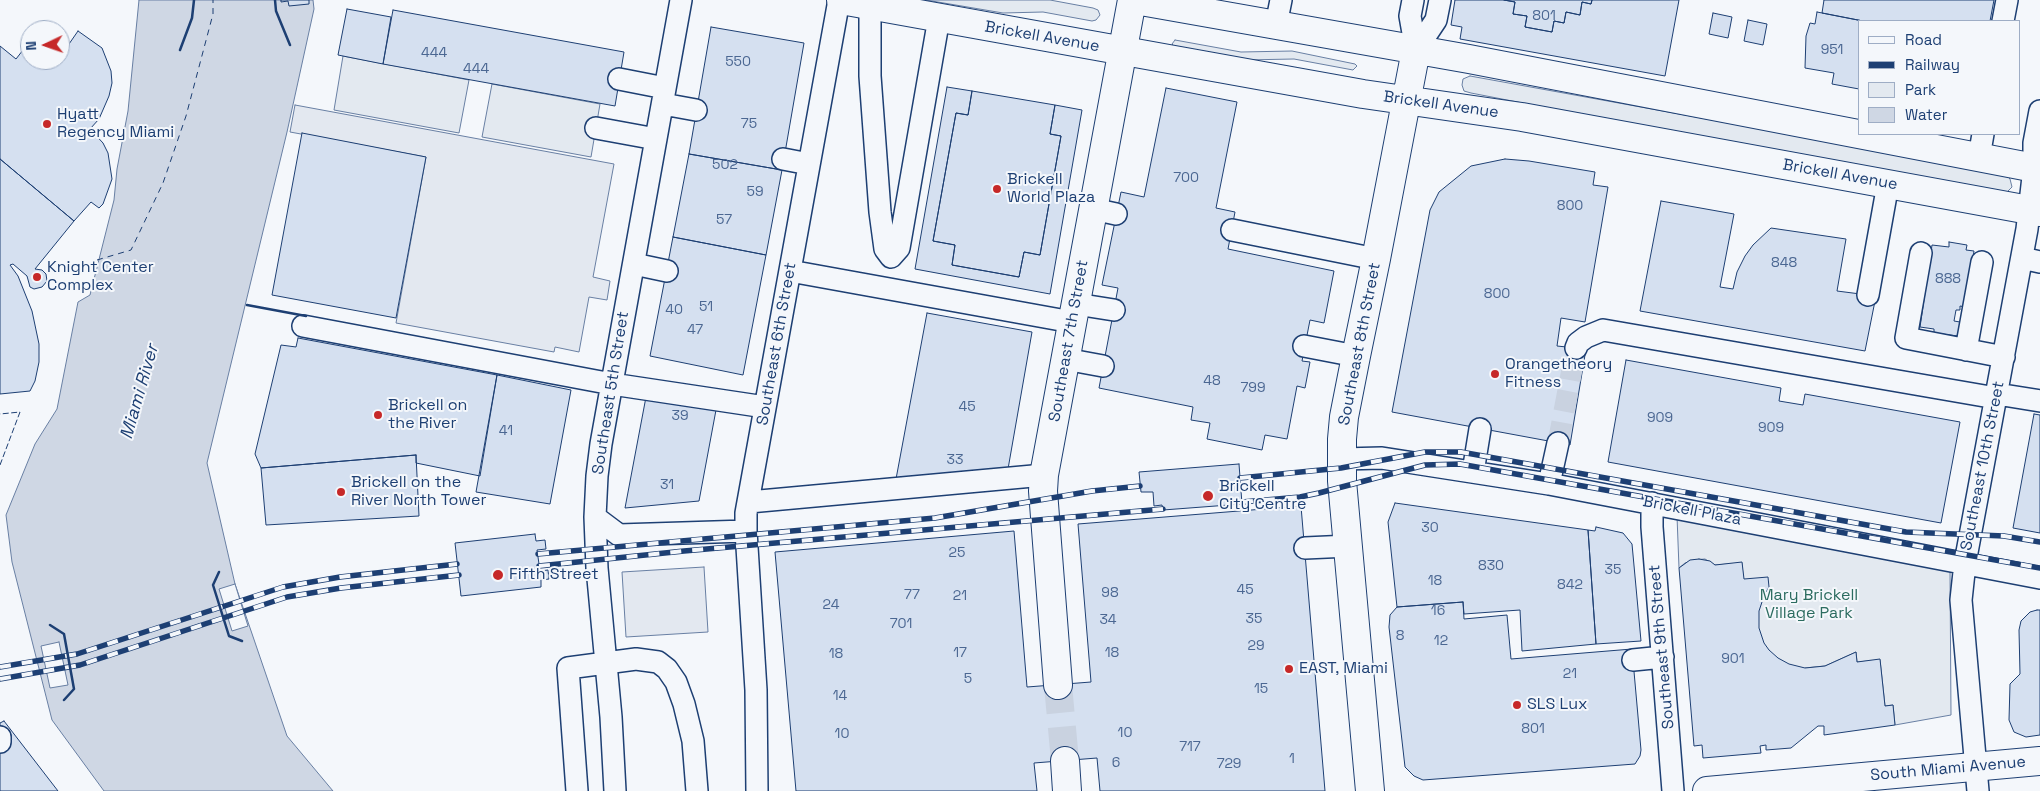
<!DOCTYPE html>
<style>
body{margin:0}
#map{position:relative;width:2040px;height:791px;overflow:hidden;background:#f4f7fb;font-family:"Space Grotesk",sans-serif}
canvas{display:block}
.legend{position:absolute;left:1858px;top:20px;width:162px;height:115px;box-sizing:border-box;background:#f4f7fb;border:1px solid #9eadc5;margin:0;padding:6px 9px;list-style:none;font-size:15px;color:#1d3f73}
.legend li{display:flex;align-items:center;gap:10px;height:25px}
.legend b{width:25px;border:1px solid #9eadc5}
.north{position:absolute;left:20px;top:20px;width:50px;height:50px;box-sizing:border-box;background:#f4f7fb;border:1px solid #9eadc5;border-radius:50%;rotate:267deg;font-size:14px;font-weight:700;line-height:20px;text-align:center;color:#1d3f73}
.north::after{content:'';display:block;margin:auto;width:18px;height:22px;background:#c62828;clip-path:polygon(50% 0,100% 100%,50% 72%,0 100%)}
</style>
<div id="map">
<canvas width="2040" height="791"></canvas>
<ul class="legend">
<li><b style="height:6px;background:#f4f7fb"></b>Road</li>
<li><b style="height:6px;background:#1d3f73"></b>Railway</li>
<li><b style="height:14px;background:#e3e9f0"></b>Park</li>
<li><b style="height:14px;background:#cfd7e4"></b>Water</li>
</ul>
<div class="north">N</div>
</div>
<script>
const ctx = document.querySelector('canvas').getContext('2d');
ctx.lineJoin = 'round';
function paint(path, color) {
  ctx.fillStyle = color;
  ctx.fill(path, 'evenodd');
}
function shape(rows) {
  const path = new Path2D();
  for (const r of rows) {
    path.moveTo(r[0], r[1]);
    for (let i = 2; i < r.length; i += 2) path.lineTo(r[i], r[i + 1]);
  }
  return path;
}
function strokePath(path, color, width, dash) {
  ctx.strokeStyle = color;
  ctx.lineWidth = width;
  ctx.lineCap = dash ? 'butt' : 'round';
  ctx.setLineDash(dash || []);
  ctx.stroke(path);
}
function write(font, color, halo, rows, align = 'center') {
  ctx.font = font + ' "Space Grotesk",sans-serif';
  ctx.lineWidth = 4;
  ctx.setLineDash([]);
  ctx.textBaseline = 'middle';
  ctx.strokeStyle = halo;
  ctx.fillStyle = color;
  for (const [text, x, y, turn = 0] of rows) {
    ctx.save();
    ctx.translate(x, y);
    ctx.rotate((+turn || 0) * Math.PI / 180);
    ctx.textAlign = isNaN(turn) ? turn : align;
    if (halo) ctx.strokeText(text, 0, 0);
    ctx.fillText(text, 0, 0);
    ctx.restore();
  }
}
const green = shape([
 [926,0,1050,0,1093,8,1098,10,1100,15,1096,20,1092,21,1043,12,1003,13,926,0],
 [1175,40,1241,52,1292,51,1355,64,1357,66,1353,70,1294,59,1243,60,1174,46,1172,44,1175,40],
 [343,56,469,80,459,133,334,110,343,56],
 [1470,76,2004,173,2010,179,2012,187,2005,194,1997,195,1471,93,1464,91,1462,85,1463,79,1470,76],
 [492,84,600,104,591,157,482,137,492,84],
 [1677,516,1950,569,1951,715,1895,725,1893,705,1885,706,1880,660,1857,662,1856,652,1825,666,1805,668,1810,726,1755,731,1742,563,1715,565,1705,559,1694,560,1685,563,1679,568,1677,516]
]);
const parking = shape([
 [295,105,614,164,593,277,610,281,607,300,589,297,579,352,555,347,554,352,396,323,426,157,290,132,295,105],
 [704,567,708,632,626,637,622,572,704,567]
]);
const water = shape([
 [139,0,313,0,314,9,287,132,207,463,235,584,287,736,333,791,104,791,52,720,12,562,6,515,35,444,57,409,78,302,90,295,114,200,117,169,128,111,139,0]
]);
const pier = shape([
 [235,584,248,626,232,631,219,589,235,584],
 [59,642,68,685,50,688,41,646,59,642]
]);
const ferry = shape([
 [97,260,131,250,163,183,186,116,213,14,213,0]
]);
const building = shape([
 [281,0,309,0,309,4,289,6,288,1,281,2,281,0],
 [1455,0,1504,0,1515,2,1513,14,1527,16,1525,27,1552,32,1554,21,1564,23,1566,12,1580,15,1582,2,1591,4,1592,0,1679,0,1665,76,1460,39,1462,27,1451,25,1455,0],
 [1504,0,1592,0,1591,4,1582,2,1580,15,1566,12,1564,23,1554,21,1552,32,1525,27,1527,16,1513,14,1515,2,1504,0],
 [1824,0,1994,0,1990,21,1863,21,1822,13,1824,0],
 [347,9,391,17,383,64,338,55,347,9],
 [393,10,624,52,615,106,383,64,393,10],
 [1817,12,1863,21,1859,21,1859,89,1832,84,1834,73,1805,68,1806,36,1810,23,1815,24,1817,12],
 [1713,13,1732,17,1728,38,1709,34,1713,13],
 [1748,20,1767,24,1763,45,1744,41,1748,20],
 [711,27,804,43,782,170,689,154,711,27],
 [78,31,102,48,111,71,112,83,109,96,99,119,90,129,103,143,108,153,112,179,103,204,99,208,91,202,74,221,0,159,0,46,16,59,30,41,30,60,60,60,60,39,69,44,78,31],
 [947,87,972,91,968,115,956,113,933,241,955,245,952,265,1019,277,1024,252,1040,255,1061,136,1050,134,1055,105,1082,110,1050,294,915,269,947,87],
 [1166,88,1237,102,1216,208,1235,212,1228,249,1334,271,1324,323,1310,320,1302,361,1310,362,1305,388,1297,386,1287,439,1265,435,1262,450,1207,439,1210,423,1191,420,1193,407,1099,388,1118,288,1102,285,1121,192,1144,197,1166,88],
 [972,91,1055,105,1050,134,1061,136,1040,255,1024,252,1019,277,952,265,955,245,933,241,956,113,968,115,972,91],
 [302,133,426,157,396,318,272,295,302,133],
 [689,154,782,170,766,255,673,237,689,154],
 [0,159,74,221,35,269,42,270,46,274,47,281,42,287,34,289,30,287,27,276,13,264,10,265,18,276,32,311,39,344,39,362,35,381,30,391,0,394,0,159],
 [1505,159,1529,161,1595,172,1593,185,1608,187,1585,322,1561,318,1557,346,1586,349,1570,445,1392,412,1430,210,1439,192,1471,166,1505,159],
 [1661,201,1734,214,1720,287,1733,289,1737,272,1745,256,1753,245,1771,228,1846,239,1837,291,1876,296,1865,351,1640,311,1661,201],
 [673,237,766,255,743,375,650,356,673,237],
 [1949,242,1967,245,1966,250,1974,251,1965,307,1960,306,1960,310,1956,310,1954,321,1960,322,1958,336,1934,333,1934,329,1920,327,1932,245,1949,247,1949,242],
 [927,313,1032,332,1008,469,896,479,927,313],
 [298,338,497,375,480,476,416,463,416,455,261,468,255,454,281,345,296,347,298,338],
 [1626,360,1781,388,1779,401,1803,405,1805,394,1960,422,1941,523,1608,462,1626,360],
 [497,375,571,390,550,504,476,492,497,375],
 [646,397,716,410,699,501,625,508,646,397],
 [2034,414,2040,415,2040,533,2013,528,2034,414],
 [416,455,419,516,266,525,261,468,416,455],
 [1239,464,1242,504,1163,510,1162,505,1154,506,1153,492,1141,492,1139,472,1239,464],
 [1395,503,1588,530,1596,644,1522,651,1520,610,1464,614,1463,602,1397,607,1388,522,1395,503],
 [1301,506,1325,791,1100,791,1097,758,1034,763,1037,791,796,791,775,552,1014,531,1027,687,1091,682,1078,524,1301,506],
 [1596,527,1623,533,1632,544,1641,641,1596,644,1588,530,1595,531,1596,527],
 [535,534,536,541,545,540,546,549,537,550,540,571,548,570,549,579,541,580,541,587,461,596,455,543,535,534],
 [1699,559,1710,561,1715,565,1742,562,1744,579,1768,577,1769,587,1764,596,1759,611,1759,628,1764,643,1769,650,1778,658,1789,664,1805,668,1825,666,1856,652,1857,662,1880,659,1885,706,1893,705,1895,725,1824,735,1824,726,1818,726,1791,748,1766,750,1766,745,1760,746,1761,753,1703,758,1702,745,1694,746,1679,568,1690,560,1699,559],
 [1463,602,1464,619,1507,615,1511,659,1632,649,1641,750,1640,756,1635,764,1423,780,1414,776,1405,767,1389,627,1390,615,1397,607,1463,602],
 [2037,610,2040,610,2040,735,2026,737,2014,732,2009,720,2010,684,2020,674,2019,630,2021,621,2030,612,2037,610],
 [4,721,58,791,0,791,0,723,4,721]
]);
const minorTunnel = shape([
 [1558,443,1576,348]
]);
const majorTunnel = shape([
 [1058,685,1065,761]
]);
const minor = shape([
 [1413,0,1410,16,1416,50],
 [870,5,870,76,880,212,885,249,891,257,899,248,939,18],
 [2003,21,2007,0],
 [1276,25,1281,0],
 [1416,50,1436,20,1440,0],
 [619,79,665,88],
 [663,104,696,110],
 [596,128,656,139],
 [1979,157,1983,134],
 [783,159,809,164],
 [1093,209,1116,214],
 [1232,230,1376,259],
 [1921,253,1906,338,2004,357],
 [2022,258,2040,262],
 [634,264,667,271],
 [790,271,1072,322],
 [1868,295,1888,184],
 [1076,304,1114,310],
 [303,326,612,384,765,407],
 [1304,346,1356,356],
 [1576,348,1578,343,1586,337,1603,330,1996,398],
 [1966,350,1982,262],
 [1065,359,1103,366],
 [1997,394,2040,401],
 [1342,459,1382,458,1549,484,2040,578],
 [1473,472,1480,429],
 [1549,484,1558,443],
 [749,502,1044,475],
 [1652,503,1652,527,1673,791],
 [595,517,619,535,746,531],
 [1305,548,1349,546],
 [1633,660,1663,657],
 [0,737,0,742],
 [577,791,568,668,636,659,658,662,667,669,676,682,684,704,693,741,697,791],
 [615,791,611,717,597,568,595,517,597,476,601,444,681,0],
 [757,791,756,690,746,531,746,513,839,0],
 [1978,791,1961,600,1965,563,2027,229,2034,168,2034,143,2040,111]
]);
const major = shape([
 [841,0,1363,94,1522,117,2040,212],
 [1135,0,1469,59,2040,169],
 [1058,685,1043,491,1044,475,1132,0],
 [1065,761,1067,791],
 [1370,791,1342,481,1342,439,1344,417,1356,356,1376,259,1416,50],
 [1707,791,2040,761]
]);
const rail = shape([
 [1240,478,1341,468,1425,452,1461,452,1906,532,2004,536,2040,542],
 [1242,502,1300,497,1319,493,1425,465,1460,464,2040,568],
 [538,554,935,518,1092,491,1140,486],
 [539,566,684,551,1163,509],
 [0,667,77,654,283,587,340,577,457,564],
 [0,679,80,665,287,597,341,588,459,575]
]);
const fence = shape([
 [0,465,20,412,0,414]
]);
const wall = shape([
 [275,0,276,11,290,45],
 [180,50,192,18,194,0],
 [247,305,306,316],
 [219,572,213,585,229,636,242,641],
 [50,625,64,634,74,689,64,700]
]);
const markers = [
 [47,124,5,"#c62828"],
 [997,189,5,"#c62828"],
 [37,277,5,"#c62828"],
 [1495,374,5,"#c62828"],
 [378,415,5,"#c62828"],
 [341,492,5,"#c62828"],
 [1208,496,6,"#c62828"],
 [498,575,6,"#c62828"],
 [1289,669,5,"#c62828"],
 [1517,705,5,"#c62828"]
];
const numberNames = [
 ["801",1544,16],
 ["951",1832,50],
 ["444",434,53],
 ["550",738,62],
 ["444",476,69],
 ["75",749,124],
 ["502",725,165],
 ["700",1186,178],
 ["59",755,192],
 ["800",1570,206],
 ["57",724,220],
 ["848",1784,263],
 ["888",1948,279],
 ["800",1497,294],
 ["51",706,307],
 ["40",674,310],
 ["47",695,330],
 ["48",1212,381],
 ["799",1253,388],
 ["45",967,407],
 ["39",680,416],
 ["909",1660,418],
 ["909",1771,428],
 ["41",506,431],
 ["33",955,460],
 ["31",667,485],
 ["30",1430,528],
 ["25",957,553],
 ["830",1491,566],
 ["35",1613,570],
 ["18",1435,581],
 ["842",1570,585],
 ["45",1245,590],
 ["98",1110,593],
 ["77",912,595],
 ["21",960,596],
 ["24",831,605],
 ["16",1438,611],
 ["35",1254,619],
 ["34",1108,620],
 ["701",901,624],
 ["8",1400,636],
 ["12",1441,641],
 ["29",1256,646],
 ["17",960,653],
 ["18",1112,653],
 ["18",836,654],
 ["901",1733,659],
 ["21",1570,674],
 ["5",968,679],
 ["15",1261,689],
 ["14",840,696],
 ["801",1533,729],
 ["10",1125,733],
 ["10",842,734],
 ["717",1190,747],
 ["1",1292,759],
 ["6",1116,763],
 ["729",1229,764]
];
const streetNames = [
 ["Brickell Avenue",1042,37,10],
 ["Brickell Avenue",1441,105,8],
 ["Brickell Avenue",1840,175,10],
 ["Southeast 7th Street",1069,341,-80],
 ["Southeast 6th Street",777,344,-80],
 ["Southeast 8th Street",1360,344,-79],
 ["Southeast 5th Street",611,393,-81],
 ["Southeast 10th Street",1983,466,-79],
 ["Brickell Plaza",1692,511,11],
 ["Southeast 9th Street",1662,647,-95],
 ["South Miami Avenue",1948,769,-5]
];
const poiNames = [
 ["Hyatt",57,115],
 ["Regency Miami",57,133],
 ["Brickell",1007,180],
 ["World Plaza",1007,198],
 ["Knight Center",47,268],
 ["Complex",47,286],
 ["Orangetheory",1505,365],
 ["Fitness",1505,383],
 ["Brickell on",388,406],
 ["the River",388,424],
 ["Brickell on the",351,483],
 ["River North Tower",351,501],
 ["Brickell",1219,487],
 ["City Centre",1219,505],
 ["Fifth Street",509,575],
 ["EAST, Miami",1299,669],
 ["SLS Lux",1527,705]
];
const parkNames = [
 ["Mary Brickell",1809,596],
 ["Village Park",1809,614]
];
const waterNames = [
 ["Miami River",140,392,-74]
];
paint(green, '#e3e9f0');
strokePath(green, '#687fa3', 1);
paint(parking, '#e3e8f0');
strokePath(parking, '#687fa3', 1);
paint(water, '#cfd7e4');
strokePath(water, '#687fa3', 1);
paint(pier, '#f4f7fb');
strokePath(pier, '#687fa3', 1);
strokePath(ferry, '#1d3f73', 1, [6, 5]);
paint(building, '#d5e0f0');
strokePath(building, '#1d3f73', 1);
strokePath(minorTunnel, '#c9d2e0', 21, [21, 11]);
strokePath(majorTunnel, '#c9d2e0', 28, [28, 14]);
strokePath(minor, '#1d3f73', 24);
strokePath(major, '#1d3f73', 30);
strokePath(minor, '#f4f7fb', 21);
strokePath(major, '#f4f7fb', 28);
strokePath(rail, '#1d3f73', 5.5);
strokePath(rail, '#f4f7fb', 4, [11]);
strokePath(fence, '#1d3f73', 1, [6, 2.5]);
strokePath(wall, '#1d3f73', 2.5);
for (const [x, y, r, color] of markers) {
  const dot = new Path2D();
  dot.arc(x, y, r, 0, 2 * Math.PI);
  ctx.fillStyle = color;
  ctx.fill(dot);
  strokePath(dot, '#f4f7fb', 2);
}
write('14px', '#4b6792', null, numberNames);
write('16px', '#1d3f73', '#f4f7fb', streetNames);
write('16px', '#1d3f73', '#f4f7fb', poiNames, 'left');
write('16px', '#2c6c60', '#f4f7fb', parkNames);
write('italic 18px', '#1d3f73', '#f4f7fb', waterNames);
</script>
